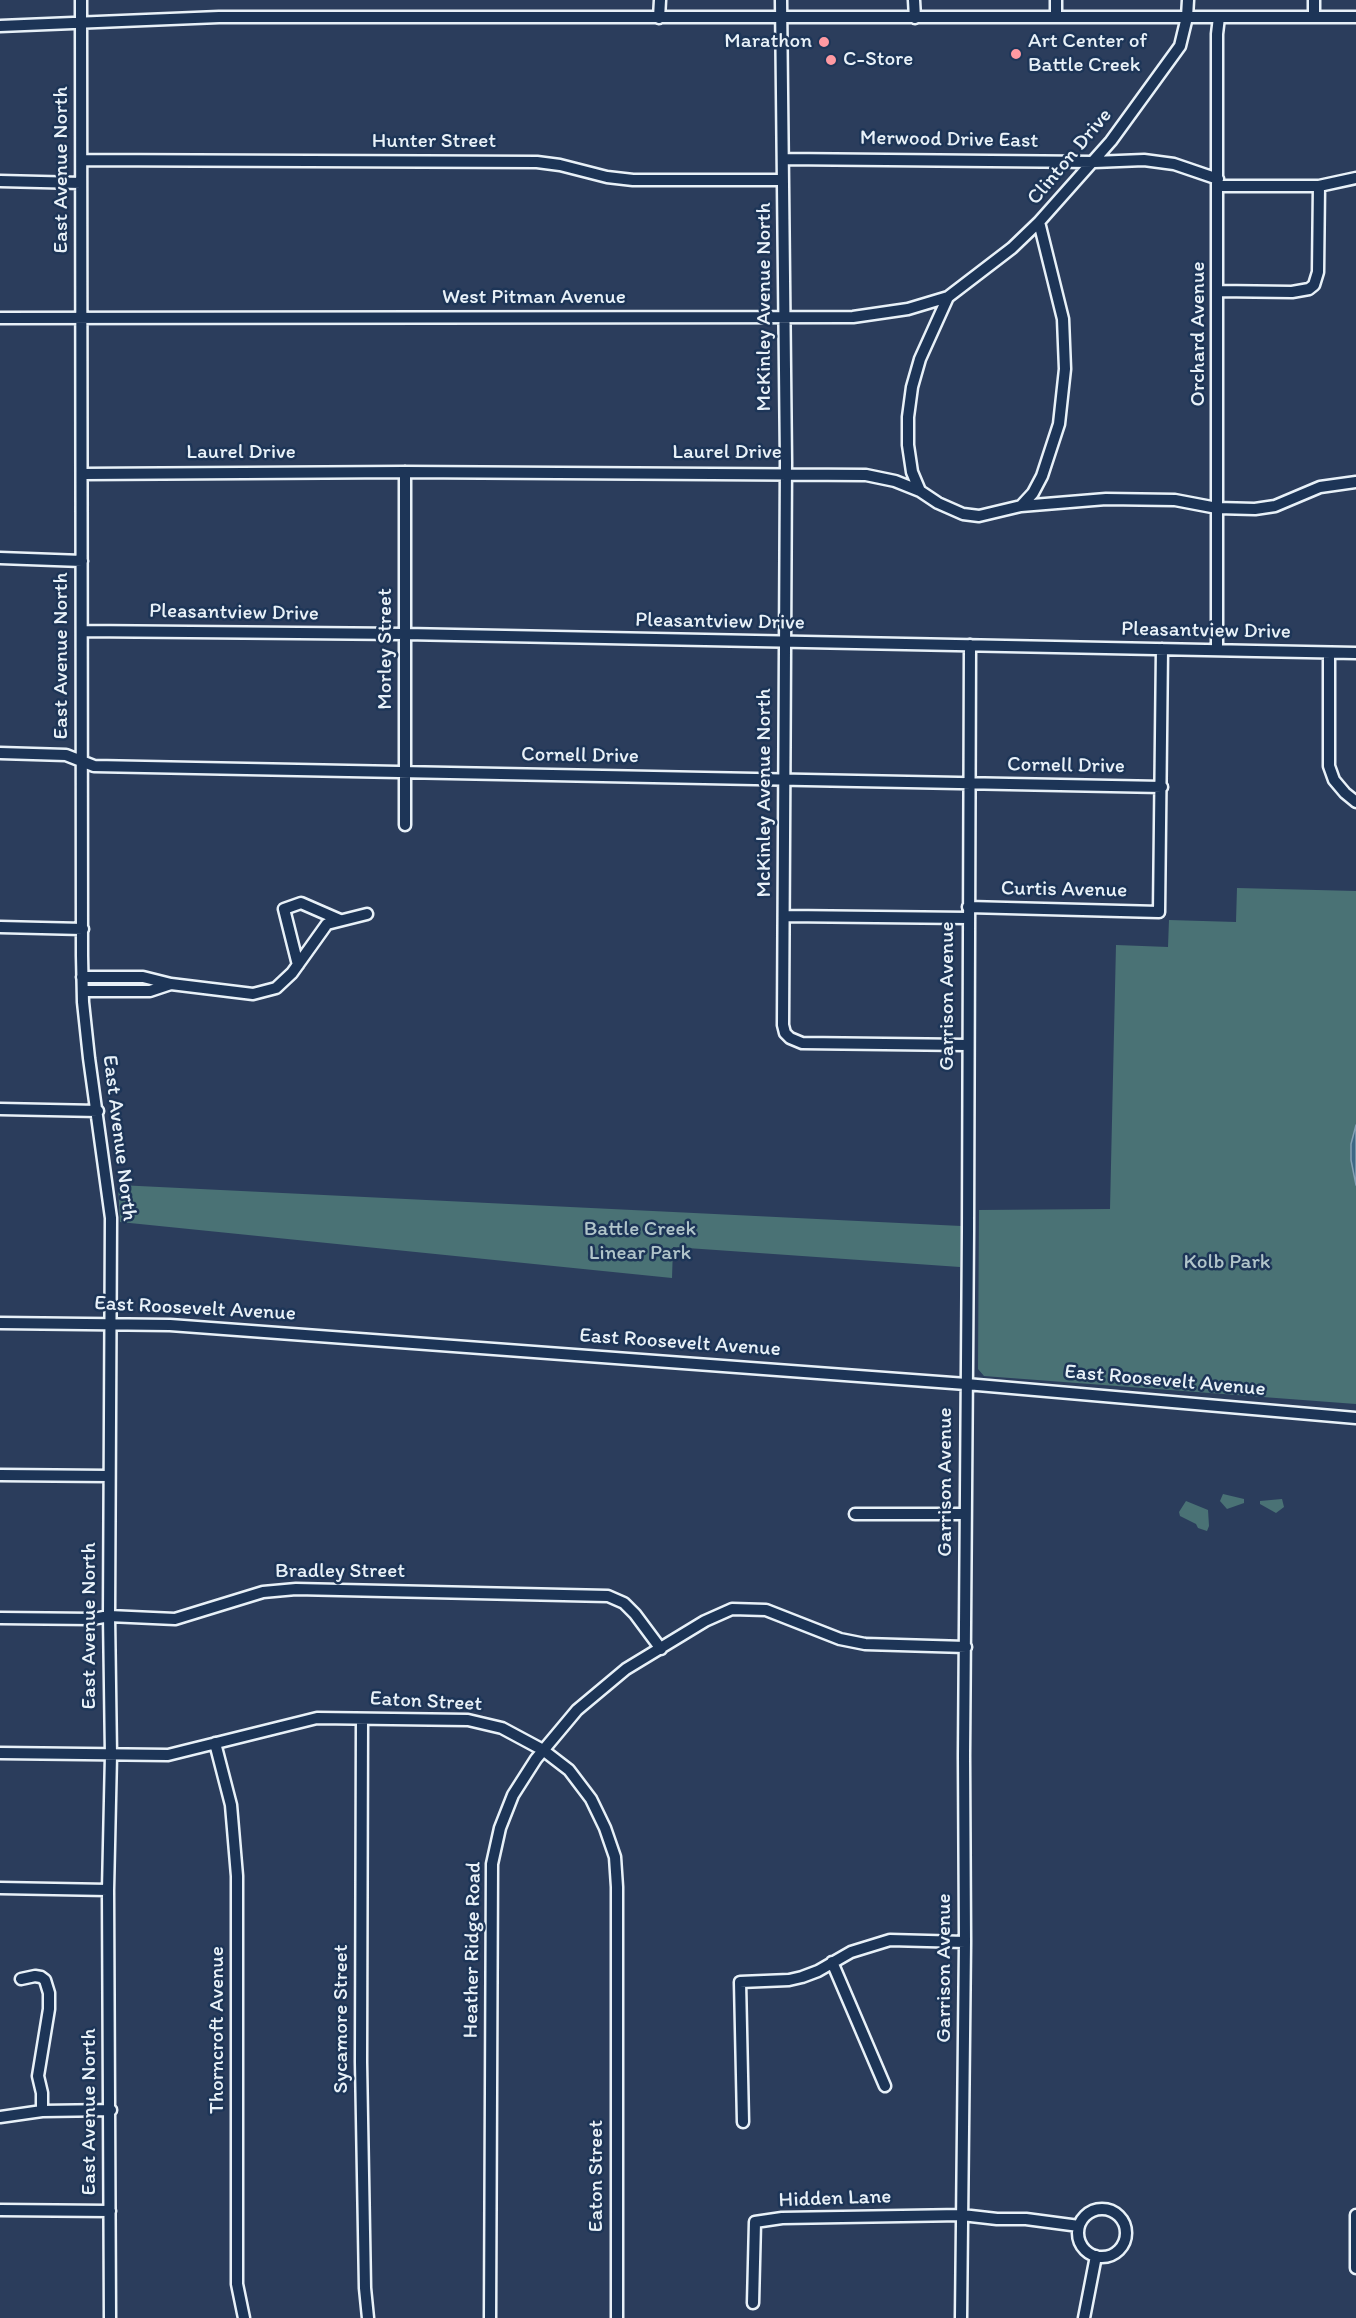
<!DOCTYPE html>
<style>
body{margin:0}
canvas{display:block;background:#2b3d5c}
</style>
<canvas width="1356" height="2318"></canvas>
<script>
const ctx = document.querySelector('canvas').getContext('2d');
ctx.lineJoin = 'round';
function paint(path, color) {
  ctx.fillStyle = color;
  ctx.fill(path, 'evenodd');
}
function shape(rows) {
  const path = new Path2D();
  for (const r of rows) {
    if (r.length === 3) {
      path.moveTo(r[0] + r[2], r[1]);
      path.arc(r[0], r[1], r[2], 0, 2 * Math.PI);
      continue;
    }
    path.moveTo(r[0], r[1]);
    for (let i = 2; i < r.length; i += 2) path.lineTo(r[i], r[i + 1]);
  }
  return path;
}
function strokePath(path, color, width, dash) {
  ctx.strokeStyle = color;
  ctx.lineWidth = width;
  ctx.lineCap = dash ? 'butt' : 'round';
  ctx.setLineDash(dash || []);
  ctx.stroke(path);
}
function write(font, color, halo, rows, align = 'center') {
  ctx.font = font + ' Itim,sans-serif';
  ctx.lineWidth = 5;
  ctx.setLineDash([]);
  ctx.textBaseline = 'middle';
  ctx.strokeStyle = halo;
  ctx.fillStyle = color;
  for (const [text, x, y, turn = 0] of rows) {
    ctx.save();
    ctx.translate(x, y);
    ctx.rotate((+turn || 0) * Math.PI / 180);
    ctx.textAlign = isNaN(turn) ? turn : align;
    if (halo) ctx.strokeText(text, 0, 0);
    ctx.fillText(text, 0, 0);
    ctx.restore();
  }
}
const green = shape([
 [1237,888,1356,891,1356,1404,984,1376,978,1369,979,1210,1110,1209,1116,945,1168,947,1169,920,1236,922],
 [118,1185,961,1226,960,1267,673,1247,672,1278,120,1222],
 [1223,1494,1244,1499,1244,1503,1227,1509,1220,1501],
 [1282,1499,1284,1507,1276,1513,1260,1504,1260,1501],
 [1186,1501,1208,1510,1209,1526,1207,1531,1198,1528,1196,1524,1180,1516,1179,1512]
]);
const water = shape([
 [1356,1125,1356,1185,1351,1160,1351,1144,1356,1125]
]);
const minor = shape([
 [81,0,82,956,83,1002,89,1058,111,1218,109,1616,111,1755,108,1890,110,2318],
 [781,0,786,462,783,1025,785,1033,790,1038,802,1043,967,1045],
 [914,0,915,18],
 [1056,17,1056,0],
 [1314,17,1314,0],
 [659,18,660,0],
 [0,26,219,17,1356,17],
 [783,159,1094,162,1144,160,1174,164,1218,179],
 [82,160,537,162,560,165,607,177,633,180,783,180],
 [0,181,81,183],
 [1218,186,1319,186,1356,178],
 [1218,291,1292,292,1309,289,1314,285,1318,272,1319,186],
 [0,318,853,317,908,309,948,297,1012,248,1039,222],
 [405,472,405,825],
 [82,474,405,472,866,475,895,481,920,491,938,503,963,514,979,516,1021,506,1106,499,1175,500,1217,508,1255,509,1275,506,1320,487,1356,482],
 [920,491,912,472,908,445,908,417,912,387,920,359,948,297],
 [1021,506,1033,493,1042,476,1059,424,1065,369,1063,319,1039,222,1111,141,1180,46,1187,17,1188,0],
 [0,558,82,561],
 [83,631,405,634,1356,653],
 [1217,650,1217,34,1219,17],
 [1329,653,1329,766,1334,780,1345,793,1356,802],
 [0,753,66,755,94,766,1162,787],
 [968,907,1159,912,1162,649],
 [785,916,968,918],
 [0,927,83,929],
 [298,965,284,909,301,903,340,920],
 [82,977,143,977,171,984,150,991,83,991],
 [171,984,253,994,276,988,292,973,327,924,367,914],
 [0,1109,98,1111],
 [0,1323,170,1325,966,1384,1356,1418],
 [0,1475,109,1476],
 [855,1514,965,1514],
 [0,1618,93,1619,109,1616,175,1619,263,1592,296,1589,608,1596,624,1603,635,1614,661,1649],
 [362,1719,361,2062,365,2288,368,2318],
 [215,1743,231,1805,237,1876,237,2284,244,2318],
 [0,1753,168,1755,317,1718,468,1720,502,1728,543,1750,569,1770,591,1799,605,1828,615,1857,617,1887,617,2318],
 [0,1888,108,1890],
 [832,1962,885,2086],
 [21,1979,35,1976,41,1977,45,1980,49,1993,49,2009,38,2076,42,2093,42,2111],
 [0,2117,42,2111,111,2110],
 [743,2122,740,1982,789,1980,802,1977,818,1971,851,1952,890,1940,965,1942],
 [1102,2233,24],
 [0,2210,110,2211],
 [1356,2215,1356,2268],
 [753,2303,755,2222,782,2218,962,2215,997,2219,1026,2219,1079,2226],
 [490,2318,492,1864,500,1828,513,1795,536,1759,577,1710,626,1669,705,1621,732,1609,766,1610,840,1639,865,1644,966,1647],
 [961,2318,965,1942,964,1755,968,1231,970,645],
 [1084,2318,1096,2256]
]);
const markers = [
 [824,42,6,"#ff9aa2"],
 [1016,54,6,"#ff9aa2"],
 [831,60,6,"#ff9aa2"]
];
const poiNames = [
 ["Marathon",812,42,"right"],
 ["Art Center of",1028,42],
 ["Battle Creek",1028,66],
 ["C-Store",843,60]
];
const streetNames = [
 ["Merwood Drive East",949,140,1],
 ["Hunter Street",434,142],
 ["Clinton Drive",1070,157,-50],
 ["East Avenue North",62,170,-90],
 ["West Pitman Avenue",534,298],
 ["McKinley Avenue North",765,307,-90],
 ["Orchard Avenue",1199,334,-90],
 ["Laurel Drive",241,453],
 ["Laurel Drive",727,453],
 ["Pleasantview Drive",234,613,1],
 ["Pleasantview Drive",720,622,1],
 ["Pleasantview Drive",1206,631,1],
 ["Morley Street",386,649,-90],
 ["East Avenue North",62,656,-90],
 ["Cornell Drive",580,756,1],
 ["Cornell Drive",1066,766,1],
 ["McKinley Avenue North",765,793,-90],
 ["Curtis Avenue",1064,890,1],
 ["Garrison Avenue",948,996,-90],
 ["East Avenue North",119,1138,83],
 ["East Roosevelt Avenue",195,1309,3],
 ["East Roosevelt Avenue",680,1343,4],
 ["East Roosevelt Avenue",1165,1381,5],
 ["Garrison Avenue",946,1482,-90],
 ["Bradley Street",340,1572],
 ["East Avenue North",90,1626,-90],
 ["Eaton Street",426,1702,3],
 ["Heather Ridge Road",473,1950,-89],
 ["Garrison Avenue",945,1968,-90],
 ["Sycamore Street",342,2019,-90],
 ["Thorncroft Avenue",218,2030,-90],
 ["East Avenue North",90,2112,-90],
 ["Eaton Street",597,2176,-90],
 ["Hidden Lane",835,2199,-2]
];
const parkNames = [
 ["Battle Creek",640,1230],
 ["Linear Park",640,1254],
 ["Kolb Park",1227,1263]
];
paint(green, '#4a7275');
paint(water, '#3e6885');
strokePath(water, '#829fb3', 1.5);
strokePath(minor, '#e8f1f8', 15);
strokePath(minor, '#1d3557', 10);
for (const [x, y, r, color] of markers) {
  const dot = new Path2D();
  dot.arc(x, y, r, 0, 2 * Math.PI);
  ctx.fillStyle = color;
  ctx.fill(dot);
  strokePath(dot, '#1d3557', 2);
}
write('21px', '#e8f1f8', '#1d3557', poiNames, 'left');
write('21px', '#e8f1f8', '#1d3557', streetNames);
write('21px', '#b1c5ca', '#1d3557', parkNames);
</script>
